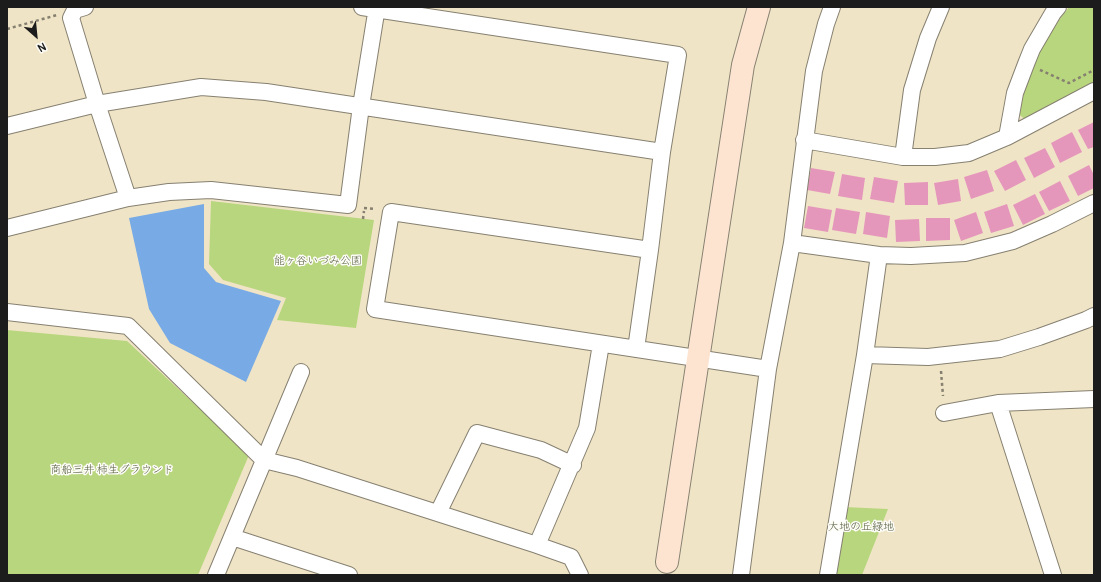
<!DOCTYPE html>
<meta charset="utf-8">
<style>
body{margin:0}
#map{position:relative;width:1101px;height:582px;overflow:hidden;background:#f0e4c6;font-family:Pangolin,sans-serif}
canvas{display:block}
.frame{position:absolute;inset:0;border:8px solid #1c1c1c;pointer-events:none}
.north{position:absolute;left:16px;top:16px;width:40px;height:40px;-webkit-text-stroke:3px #fdfcf7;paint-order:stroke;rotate:153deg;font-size:11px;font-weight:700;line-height:16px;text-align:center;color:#1c1c1c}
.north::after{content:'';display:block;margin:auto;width:14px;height:18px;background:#1c1c1c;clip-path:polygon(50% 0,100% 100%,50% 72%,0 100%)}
</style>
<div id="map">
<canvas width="1101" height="582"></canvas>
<div class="frame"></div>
<div class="north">N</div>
</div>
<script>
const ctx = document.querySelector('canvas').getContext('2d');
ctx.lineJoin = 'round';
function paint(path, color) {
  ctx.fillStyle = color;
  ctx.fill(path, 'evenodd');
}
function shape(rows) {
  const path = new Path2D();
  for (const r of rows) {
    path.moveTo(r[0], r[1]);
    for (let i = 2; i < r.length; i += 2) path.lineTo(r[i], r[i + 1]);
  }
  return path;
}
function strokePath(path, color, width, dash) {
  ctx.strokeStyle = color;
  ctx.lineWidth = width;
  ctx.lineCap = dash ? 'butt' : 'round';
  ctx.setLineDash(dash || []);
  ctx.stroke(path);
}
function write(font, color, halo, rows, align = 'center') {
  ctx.font = font + ' Pangolin,"Klee One",sans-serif';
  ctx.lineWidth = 3;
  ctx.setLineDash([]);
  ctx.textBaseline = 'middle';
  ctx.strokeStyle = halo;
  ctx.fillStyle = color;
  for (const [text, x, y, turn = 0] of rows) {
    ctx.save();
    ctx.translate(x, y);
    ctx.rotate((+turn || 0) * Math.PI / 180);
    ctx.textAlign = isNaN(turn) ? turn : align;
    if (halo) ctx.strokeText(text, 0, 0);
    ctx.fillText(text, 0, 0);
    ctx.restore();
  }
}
const green = shape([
 [1069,7,1094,7,1094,85,1026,120,1017,113,1022,93,1039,51,1059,20],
 [211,201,374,220,356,328,277,320,286,298,223,280,209,264],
 [7,330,127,341,249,455,198,575,7,575],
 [844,507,888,509,862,575,835,575]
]);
const water = shape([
 [204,204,204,268,216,282,281,301,246,382,170,343,149,309,129,218]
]);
const building = shape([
 [1094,122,1094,147,1088,149,1078,130],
 [1072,132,1082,152,1060,163,1051,143],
 [1045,148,1055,167,1034,178,1024,158],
 [1016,160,1026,180,1005,191,994,171],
 [1089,165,1094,175,1094,188,1078,196,1068,176],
 [811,168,835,172,830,194,807,190],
 [987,170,994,191,971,199,964,177],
 [842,174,865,178,862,200,838,196],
 [874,177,898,181,894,203,870,199],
 [958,179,961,201,938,205,934,183],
 [1060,181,1070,201,1049,211,1039,192],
 [928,182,928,205,905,205,904,183],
 [1035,194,1045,214,1023,225,1013,205],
 [1007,204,1014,226,991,233,984,212],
 [808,206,832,210,828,232,804,228],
 [836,208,860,212,856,234,832,230],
 [866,212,890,216,887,238,863,234],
 [976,212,983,233,961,241,954,220],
 [926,218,950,218,950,240,926,241],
 [919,219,920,241,896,242,895,220]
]);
const path = shape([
 [7,29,57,15],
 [1040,70,1069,83,1094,70],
 [364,208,375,209],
 [363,219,364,211],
 [941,371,943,396]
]);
const street = shape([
 [85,7,75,10,71,18,97,104,128,198],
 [362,7,678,55,662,152,650,250,391,212,375,309,768,369],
 [7,126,97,104,201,87,266,92,662,152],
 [1007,137,1015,93,1026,64,1032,49,1053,13,1058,7],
 [804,140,903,157,935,157,969,153,1007,137,1094,91],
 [903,157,912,90,928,38,941,7],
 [7,228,128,198,169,192,211,190,348,205,361,106,377,7],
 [792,243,879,255,911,256,965,253,1013,241,1052,224,1094,203],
 [7,312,128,326,264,460,297,468,537,545,571,557,580,575],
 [636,349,650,250],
 [865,355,879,255],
 [998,403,1053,575],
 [944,413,998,403,1094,399],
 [438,513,477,433,541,450,573,465],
 [232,537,349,575],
 [537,545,587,428,601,344],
 [216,575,301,372],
 [741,575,768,369,792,243,814,71,826,24,832,7],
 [828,575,865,355,928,357,1000,349,1039,337,1086,320,1094,316]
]);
const secondary = shape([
 [667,562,743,65,759,7]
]);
const parkNames = [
 ["能ヶ谷いづみ公園",318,261],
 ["商船三井 柿生グラウンド",112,470],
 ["大地の丘緑地",861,527]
];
paint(green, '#b8d67d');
paint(water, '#78abe5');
paint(building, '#e597bb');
strokePath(street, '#868071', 18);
strokePath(secondary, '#868071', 24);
strokePath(path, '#868071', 2.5, [3, 3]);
strokePath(street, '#fff', 16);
strokePath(secondary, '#fde4d1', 22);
write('11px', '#535d3e', '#fdfcf7', parkNames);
</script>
